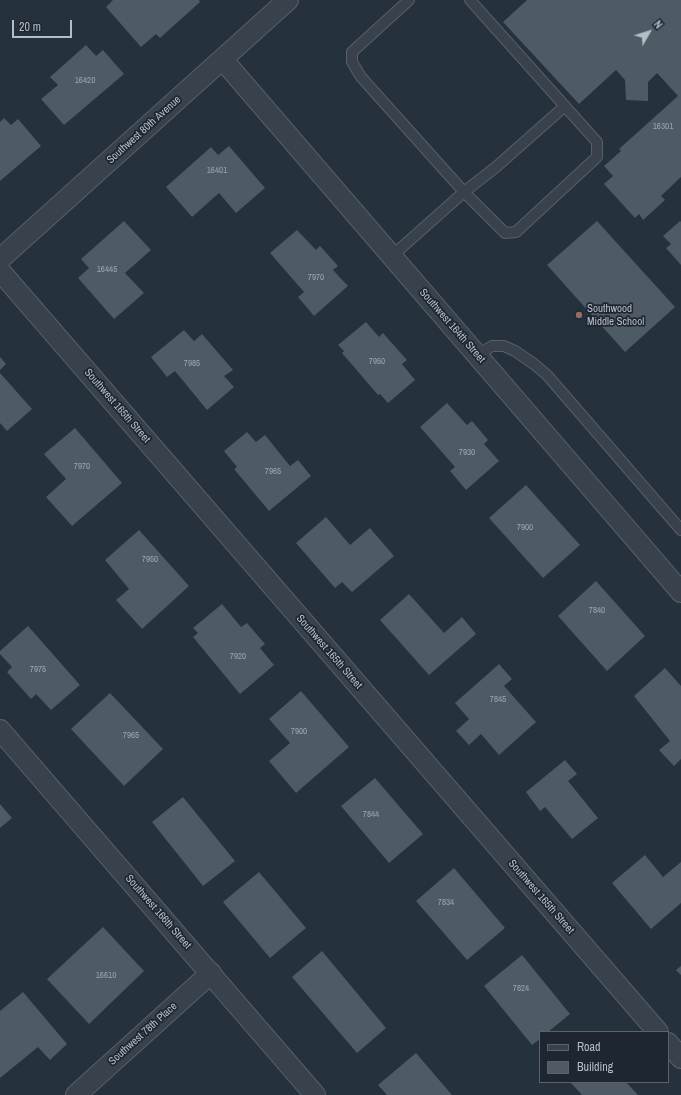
<!DOCTYPE html>
<style>
body{margin:0}
#map{position:relative;width:681px;height:1095px;overflow:hidden;background:#25313c;font-family:"Archivo Narrow",sans-serif}
canvas{display:block}
.legend{position:absolute;left:539px;top:1031px;width:130px;height:52px;box-sizing:border-box;background:#1e2731;border:1px solid #5a636d;margin:0;padding:5px 7px;list-style:none;font-size:12px;color:#b5bdc7}
.legend li{display:flex;align-items:center;gap:8px;height:20px}
.legend b{width:20px;border:1px solid #5a636d}
.north{position:absolute;left:629px;top:12px;width:40px;height:40px;-webkit-text-stroke:3px #1e2731;paint-order:stroke;rotate:51deg;font-size:11px;font-weight:700;line-height:16px;text-align:center;color:#b5bdc7}
.north::after{content:'';display:block;margin:auto;width:14px;height:18px;background:#b5bdc7;clip-path:polygon(50% 0,100% 100%,50% 72%,0 100%)}
.scale{position:absolute;left:12px;top:20px;width:60px;height:18px;box-sizing:border-box;border:2px solid #b5bdc7;border-top:0;padding-left:5px;font-size:12px;line-height:14px;white-space:nowrap;color:#b5bdc7;-webkit-text-stroke:3px #1e2731;paint-order:stroke}
</style>
<div id="map">
<canvas width="681" height="1095"></canvas>
<ul class="legend">
<li><b style="height:5px;background:#39424c"></b>Road</li>
<li><b style="height:11px;background:#4e5a66"></b>Building</li>
</ul>
<div class="north">N</div>
<div class="scale">20 m</div>
</div>
<script>
const ctx = document.querySelector('canvas').getContext('2d');
ctx.lineJoin = 'round';
function paint(path, color) {
  ctx.fillStyle = color;
  ctx.fill(path, 'evenodd');
}
function shape(rows) {
  const path = new Path2D();
  for (const r of rows) {
    path.moveTo(r[0], r[1]);
    for (let i = 2; i < r.length; i += 2) path.lineTo(r[i], r[i + 1]);
  }
  return path;
}
function strokePath(path, color, width, dash) {
  ctx.strokeStyle = color;
  ctx.lineWidth = width;
  ctx.lineCap = dash ? 'butt' : 'round';
  ctx.setLineDash(dash || []);
  ctx.stroke(path);
}
function write(font, color, halo, rows, align = 'center') {
  ctx.font = font + ' "Archivo Narrow",sans-serif';
  ctx.lineWidth = 3.5;
  ctx.setLineDash([]);
  ctx.textBaseline = 'middle';
  ctx.strokeStyle = halo;
  ctx.fillStyle = color;
  for (const [text, x, y, turn = 0] of rows) {
    ctx.save();
    ctx.translate(x, y);
    ctx.rotate((+turn || 0) * Math.PI / 180);
    ctx.textAlign = isNaN(turn) ? turn : align;
    if (halo) ctx.strokeText(text, 0, 0);
    ctx.fillText(text, 0, 0);
    ctx.restore();
  }
}
const building = shape([
 [113,0,199,0,200,2,160,38,156,34,141,47,106,7],
 [527,0,681,0,681,177,661,196,665,200,643,220,639,214,635,218,604,184,613,176,604,166,621,151,619,149,678,96,657,73,648,82,648,101,626,100,625,80,616,70,579,104,503,22],
 [86,45,96,56,103,50,124,74,64,125,41,99,58,85,50,77],
 [4,118,11,125,18,119,41,146,0,181,0,122],
 [229,146,265,188,236,213,219,193,192,217,166,187,211,147,218,155],
 [124,221,151,250,125,273,144,293,114,319,78,278,89,268,81,259],
 [597,221,675,307,625,352,547,265],
 [680,221,681,222,681,265,666,248,671,244,663,236],
 [297,230,316,250,320,246,338,266,333,270,348,286,314,316,298,297,304,292,270,253],
 [366,322,379,337,383,333,407,360,402,364,415,380,388,403,380,394,378,395,342,353,344,351,338,345],
 [184,330,194,341,202,334,233,370,224,376,234,387,207,410,175,371,167,377,151,357],
 [0,357,6,364,0,370],
 [0,373,32,409,7,431,0,423],
 [447,403,467,425,472,421,488,440,484,444,499,461,466,490,450,471,455,467,420,427],
 [75,428,122,483,72,526,46,497,66,479,44,454],
 [247,432,256,442,265,435,290,466,298,460,311,476,269,511,234,469,237,467,224,451],
 [526,485,580,545,543,578,489,518],
 [326,517,350,545,370,528,394,556,352,592,342,582,335,588,296,543],
 [139,530,189,586,142,629,116,600,129,589,105,560],
 [596,581,645,636,607,671,558,616],
 [409,594,444,633,462,617,476,634,429,675,380,620],
 [222,604,241,627,247,623,265,644,260,648,274,665,240,694,193,637,198,633,193,628],
 [28,626,80,685,51,710,36,694,31,699,7,672,12,667,0,654,0,651],
 [499,664,512,679,504,686,536,722,499,755,481,734,469,745,456,731,469,719,455,703],
 [665,668,681,686,681,759,674,766,659,750,670,741,634,696],
 [301,691,349,747,296,793,269,761,290,743,269,719],
 [110,693,163,749,124,786,71,729],
 [565,760,577,774,568,781,598,818,572,839,545,807,540,811,526,792],
 [375,778,423,834,389,863,341,806],
 [183,797,235,861,203,886,152,822],
 [0,804,12,818,0,828],
 [645,855,663,877,681,862,681,903,651,929,612,883],
 [454,868,505,928,467,960,416,901],
 [259,872,306,928,270,958,223,902],
 [103,927,144,971,89,1024,47,979],
 [322,951,386,1028,357,1053,292,977],
 [522,955,570,1014,548,1032,540,1032,540,1039,532,1045,484,986],
 [681,966,681,975,676,970],
 [23,992,67,1044,50,1060,38,1047,0,1078,0,1011],
 [416,1053,452,1095,387,1095,378,1085],
 [570,1082,626,1082,638,1095,582,1095]
]);
const service = shape([
 [409,0,352,52,352,62,361,77,464,192,496,167,565,106],
 [392,256,464,192,505,233,516,232,597,157,597,142,470,0],
 [478,355,492,346,504,346,515,351,534,364,547,375,681,530]
]);
const minor = shape([
 [223,60,681,592],
 [0,259,288,0],
 [0,271,658,1032],
 [0,730,315,1095],
 [668,1043,681,1058],
 [76,1095,211,973]
]);
const markers = [
 [579,315,4,"#8d6e63"]
];
const numberNames = [
 ["16420",85,81],
 ["16301",663,127],
 ["16401",217,171],
 ["16445",107,270],
 ["7970",316,278],
 ["7950",377,362],
 ["7985",192,364],
 ["7930",467,453],
 ["7970",82,467],
 ["7965",273,472],
 ["7900",525,528],
 ["7950",150,560],
 ["7840",597,611],
 ["7920",238,657],
 ["7975",38,670],
 ["7845",498,700],
 ["7900",299,732],
 ["7965",131,736],
 ["7844",371,815],
 ["7834",446,903],
 ["16610",106,976],
 ["7824",521,989]
];
const streetNames = [
 ["Southwest 80th Avenue",144,130,-42],
 ["Southwest 164th Street",452,326,49],
 ["Southwest 165th Street",117,406,49],
 ["Southwest 165th Street",329,652,49],
 ["Southwest 165th Street",541,897,49],
 ["Southwest 166th Street",158,912,49],
 ["Southwest 78th Place",143,1034,-42]
];
const poiNames = [
 ["Southwood",587,309],
 ["Middle School",587,322]
];
paint(building, '#4e5a66');
strokePath(service, '#57606a', 12);
strokePath(minor, '#57606a', 22);
strokePath(service, '#39424c', 10);
strokePath(minor, '#39424c', 20);
for (const [x, y, r, color] of markers) {
  const dot = new Path2D();
  dot.arc(x, y, r, 0, 2 * Math.PI);
  ctx.fillStyle = color;
  ctx.fill(dot);
  strokePath(dot, '#1e2731', 1.5);
}
write('9px', '#9ba4af', null, numberNames);
write('11px', '#b5bdc7', '#1e2731', streetNames);
write('11px', '#b5bdc7', '#1e2731', poiNames, 'left');
</script>
